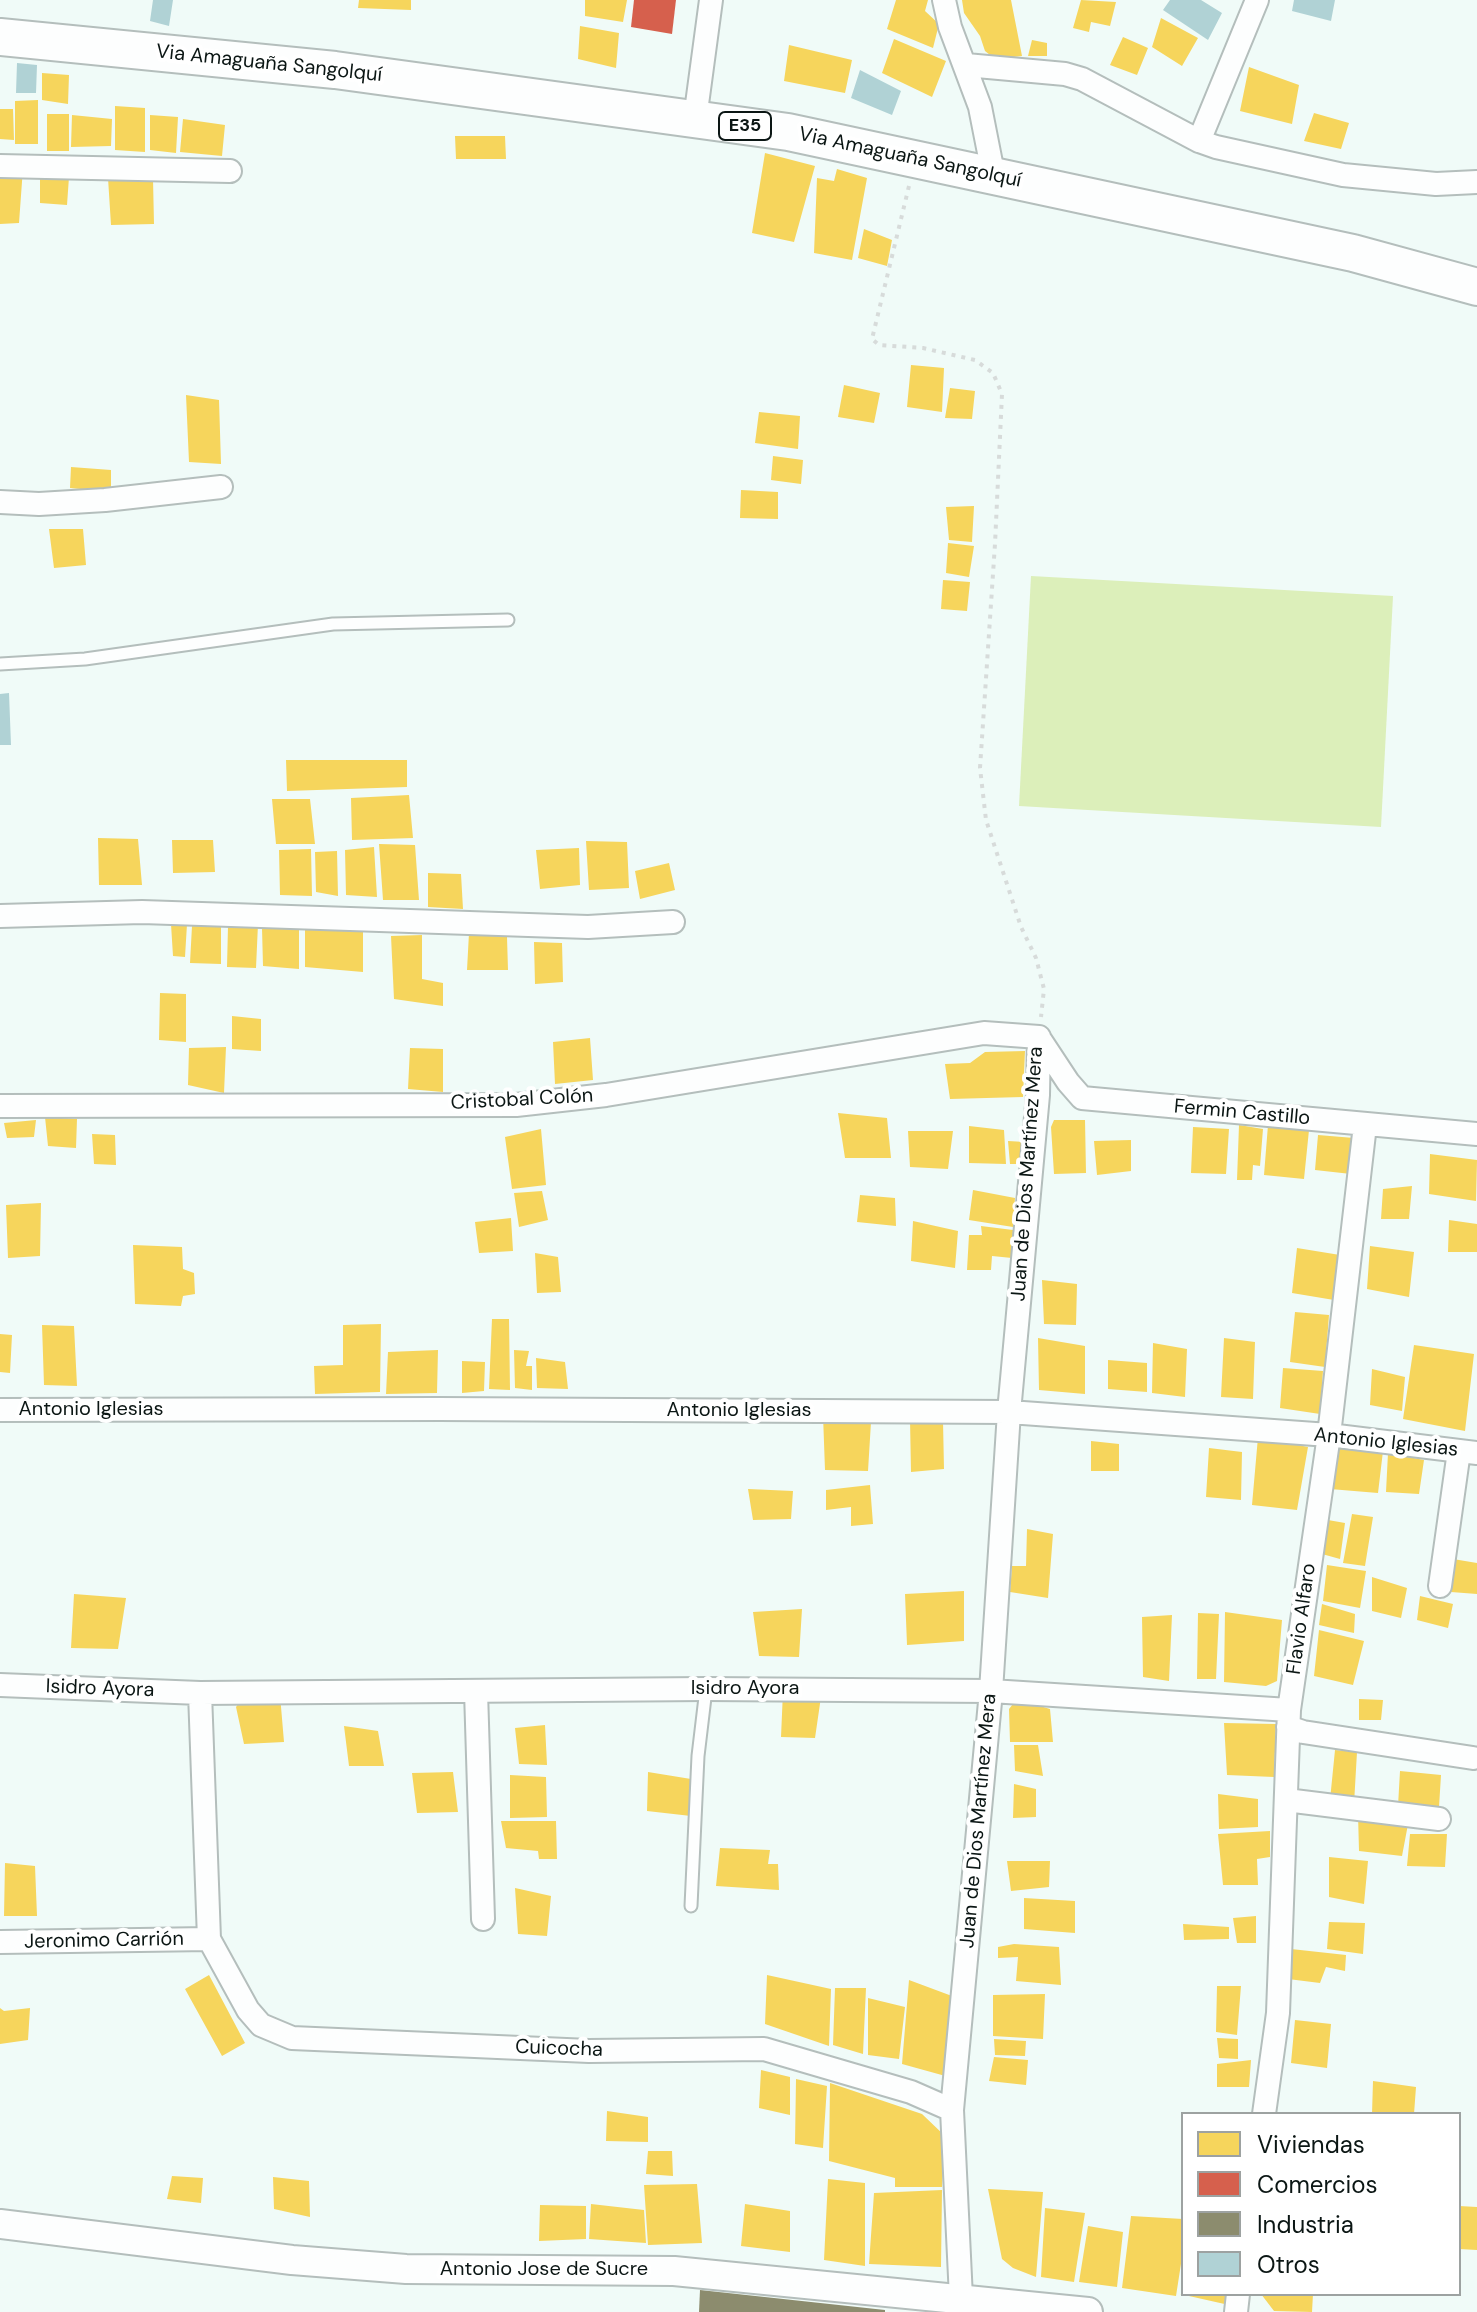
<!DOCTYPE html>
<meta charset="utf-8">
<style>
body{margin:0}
#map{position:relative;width:1477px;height:2312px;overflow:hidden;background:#f0fbf8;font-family:"DM Sans",sans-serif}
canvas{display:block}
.legend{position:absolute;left:1181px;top:2112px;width:280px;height:184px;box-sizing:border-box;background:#fff;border:2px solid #9da2a1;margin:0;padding:10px 14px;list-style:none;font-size:24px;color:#0b1614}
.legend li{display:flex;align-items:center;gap:16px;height:40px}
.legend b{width:40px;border:2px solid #9da2a1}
</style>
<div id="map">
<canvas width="1477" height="2312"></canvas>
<ul class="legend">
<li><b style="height:22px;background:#f6d55c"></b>Viviendas</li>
<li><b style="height:22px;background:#d6604d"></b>Comercios</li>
<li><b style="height:22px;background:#8c8c6e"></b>Industria</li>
<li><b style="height:22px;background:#b0d2d5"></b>Otros</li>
</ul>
</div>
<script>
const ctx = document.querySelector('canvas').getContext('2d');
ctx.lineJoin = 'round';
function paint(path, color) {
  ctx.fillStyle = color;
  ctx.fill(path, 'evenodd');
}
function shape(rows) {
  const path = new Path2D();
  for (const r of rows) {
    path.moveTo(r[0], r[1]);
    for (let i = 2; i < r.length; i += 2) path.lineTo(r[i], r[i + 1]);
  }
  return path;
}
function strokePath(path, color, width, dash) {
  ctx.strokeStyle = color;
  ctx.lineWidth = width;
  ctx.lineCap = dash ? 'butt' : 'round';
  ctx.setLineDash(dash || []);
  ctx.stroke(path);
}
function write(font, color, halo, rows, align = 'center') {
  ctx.font = font + ' "DM Sans",sans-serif';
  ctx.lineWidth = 8;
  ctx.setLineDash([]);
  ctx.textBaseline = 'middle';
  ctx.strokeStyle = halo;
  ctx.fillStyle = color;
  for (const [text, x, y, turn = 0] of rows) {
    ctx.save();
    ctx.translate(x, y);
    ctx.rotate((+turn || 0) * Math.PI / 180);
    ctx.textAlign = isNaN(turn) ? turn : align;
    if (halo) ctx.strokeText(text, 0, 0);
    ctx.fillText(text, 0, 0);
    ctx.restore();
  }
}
const green = shape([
 [1031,576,1393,596,1381,827,1019,806]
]);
const homes = shape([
 [359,0,411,0,411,10,358,8],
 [585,0,627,0,623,22,585,16],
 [896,0,928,0,925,11,939,24,933,48,887,29],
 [962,0,1011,0,1022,56,995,59,985,51,980,36,964,13],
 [1081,0,1116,2,1110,26,1091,22,1089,32,1073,28],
 [1161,18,1198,38,1182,66,1152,47],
 [580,26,619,33,616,68,578,59],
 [1123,37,1148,48,1137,75,1110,65],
 [894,39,946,61,932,97,882,73],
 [1032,40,1047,43,1047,56,1028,56],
 [789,45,852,60,845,93,784,81],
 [1249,67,1299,85,1292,124,1240,111],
 [42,73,69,75,68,104,42,100],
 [38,100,38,144,15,144,15,101],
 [115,106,145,108,145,152,115,150],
 [0,109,13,109,14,140,0,139],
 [1314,113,1349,123,1341,149,1304,141],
 [47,114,69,114,69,151,47,151],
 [72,115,112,119,111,146,71,147],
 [150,115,178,117,176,153,150,150],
 [183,119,225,125,222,156,180,152],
 [455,136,505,136,506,159,456,159],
 [765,153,815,166,794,242,752,233],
 [23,168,19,223,0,224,0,170],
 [837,169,867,178,852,260,814,253,817,178,834,181],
 [40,174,69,177,67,205,40,203],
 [108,178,153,179,154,224,111,225],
 [864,229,892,240,887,266,858,258],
 [911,365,944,368,942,412,907,407],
 [844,385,880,393,874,423,838,417],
 [950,388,975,391,972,419,945,418],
 [186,395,219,400,221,464,189,462],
 [759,412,800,416,798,449,755,443],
 [773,456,803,460,801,484,771,480],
 [71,467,111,470,111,492,70,488],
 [741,490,778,492,778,519,740,518],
 [974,506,972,542,949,540,946,507],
 [49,529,83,529,86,565,54,568],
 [948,543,974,546,969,577,946,573],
 [943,580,970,582,967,611,941,609],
 [286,760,407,760,407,787,287,791],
 [409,795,413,838,352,840,351,798],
 [272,799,310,799,315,844,276,844],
 [98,838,138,839,142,885,99,885],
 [172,840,213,840,215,872,173,873],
 [586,841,627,842,629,888,589,890],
 [379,844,415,845,419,900,383,900],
 [374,847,377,897,346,895,345,850],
 [579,848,580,885,540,889,536,850],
 [311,849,312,896,280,895,279,850],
 [337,851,338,896,316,892,315,852],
 [669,863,675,890,640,899,635,871],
 [428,873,461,874,463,909,428,907],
 [171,924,187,924,185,957,173,956],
 [221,924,221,964,190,963,192,926],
 [258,924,256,968,227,967,228,926],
 [299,927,299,969,263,966,262,928],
 [305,927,363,928,363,972,305,967],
 [469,933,507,937,508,970,467,970],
 [422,935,422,979,443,983,443,1006,394,999,391,936],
 [534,942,562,943,563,982,535,984],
 [160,993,186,994,186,1042,159,1040],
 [232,1016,261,1019,261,1051,232,1049],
 [590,1038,593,1080,555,1084,553,1042],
 [226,1047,224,1093,188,1085,189,1048],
 [410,1048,443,1049,443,1092,408,1089],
 [1025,1051,1023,1097,950,1099,945,1064,970,1063,985,1052],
 [838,1113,887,1118,891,1158,845,1158],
 [45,1117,77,1119,76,1148,48,1146],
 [36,1120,34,1137,7,1138,4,1123],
 [1054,1120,1085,1120,1086,1173,1054,1174,1051,1127],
 [1239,1125,1263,1129,1260,1166,1253,1165,1252,1180,1237,1180],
 [1268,1125,1309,1130,1304,1179,1264,1175],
 [969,1126,1004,1130,1006,1164,969,1163],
 [1193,1127,1229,1129,1226,1174,1191,1173],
 [541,1129,546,1185,512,1189,505,1137],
 [908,1131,953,1131,948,1169,910,1167],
 [92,1134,115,1135,116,1165,94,1164],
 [1318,1135,1354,1138,1351,1174,1315,1170],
 [1131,1140,1131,1171,1097,1175,1094,1141],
 [1008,1141,1025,1142,1025,1164,1010,1164],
 [1430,1154,1477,1160,1476,1201,1429,1194],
 [1412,1186,1409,1219,1381,1219,1383,1189],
 [973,1190,1015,1198,1013,1227,969,1220],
 [542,1191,548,1220,519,1227,514,1193],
 [860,1195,895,1198,896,1226,857,1222],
 [41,1203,40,1256,8,1258,6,1205],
 [511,1218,513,1251,479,1253,475,1222],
 [1449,1220,1477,1224,1477,1252,1448,1252],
 [913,1221,958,1231,955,1268,911,1261],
 [981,1226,1013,1230,1012,1258,992,1256,991,1270,967,1270,969,1235,982,1235],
 [133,1245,182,1247,183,1269,194,1273,195,1294,183,1296,181,1306,135,1304],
 [1370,1246,1414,1252,1409,1297,1367,1289],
 [1297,1248,1340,1255,1334,1300,1292,1293],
 [535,1253,558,1257,561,1292,537,1293],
 [1042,1280,1077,1284,1076,1325,1044,1324],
 [1295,1312,1329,1315,1325,1367,1290,1362],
 [492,1319,509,1319,510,1390,489,1389],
 [381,1324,380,1392,315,1394,314,1366,343,1365,343,1325],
 [42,1325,74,1326,77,1386,44,1385],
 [0,1334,12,1335,10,1373,0,1372],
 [1038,1338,1085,1346,1085,1394,1039,1390],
 [1224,1338,1255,1342,1253,1399,1221,1397],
 [1153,1343,1187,1349,1185,1397,1152,1393],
 [1414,1345,1474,1354,1465,1431,1403,1419],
 [438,1350,437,1393,386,1394,388,1352],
 [514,1350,529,1351,526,1366,532,1366,532,1390,515,1388],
 [536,1358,565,1362,568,1389,537,1388],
 [1108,1360,1147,1363,1147,1392,1108,1389],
 [462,1361,485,1362,484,1391,462,1393],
 [1283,1368,1323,1371,1320,1414,1280,1408],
 [1372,1369,1405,1377,1402,1411,1370,1405],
 [823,1415,871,1422,868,1471,825,1470],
 [910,1419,943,1421,944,1469,911,1472],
 [1258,1437,1308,1447,1297,1510,1252,1505],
 [1091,1441,1119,1444,1119,1471,1091,1471],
 [1336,1447,1383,1451,1378,1493,1330,1489],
 [1209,1448,1242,1452,1241,1500,1206,1497],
 [1388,1453,1424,1460,1419,1494,1386,1492],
 [870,1485,873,1524,851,1526,851,1507,826,1510,826,1490],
 [748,1489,793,1491,791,1519,753,1520],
 [1352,1514,1373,1517,1365,1566,1343,1563],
 [1328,1520,1345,1523,1340,1559,1322,1554],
 [1027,1529,1053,1534,1048,1598,1010,1592,1012,1566,1026,1566],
 [1453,1559,1477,1563,1477,1594,1451,1592],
 [1327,1565,1366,1571,1360,1608,1323,1601],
 [1372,1577,1407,1588,1401,1618,1372,1611],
 [964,1591,964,1641,907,1645,905,1594],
 [74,1594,126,1598,118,1649,71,1648],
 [1420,1596,1453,1604,1448,1628,1417,1620],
 [1322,1604,1355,1614,1354,1633,1319,1625],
 [802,1609,799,1657,759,1656,753,1612],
 [1225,1612,1282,1620,1277,1681,1266,1686,1224,1682],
 [1198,1613,1219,1614,1216,1679,1197,1679],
 [1172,1615,1169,1681,1143,1677,1142,1617],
 [1319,1630,1364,1641,1353,1685,1314,1676],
 [822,1690,815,1738,781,1737,783,1691],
 [280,1695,284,1742,244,1744,236,1707,244,1696],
 [1017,1699,1050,1709,1053,1742,1010,1742,1009,1709],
 [1359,1699,1383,1700,1381,1720,1359,1720],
 [1224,1723,1276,1724,1274,1777,1227,1775],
 [545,1725,547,1765,519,1764,515,1728],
 [344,1726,378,1731,384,1766,349,1766],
 [1014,1745,1038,1745,1043,1776,1015,1771],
 [1335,1750,1357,1752,1354,1804,1330,1800],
 [1400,1771,1441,1775,1439,1807,1398,1806],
 [453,1772,458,1812,417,1813,412,1773],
 [648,1772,691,1779,691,1816,647,1811],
 [510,1775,546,1777,547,1817,510,1818],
 [1014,1784,1036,1789,1036,1817,1013,1818],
 [1218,1794,1258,1799,1258,1827,1219,1829],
 [1358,1814,1409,1819,1402,1856,1359,1851],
 [501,1821,556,1821,557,1859,539,1859,538,1851,506,1848],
 [1270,1831,1270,1857,1257,1859,1258,1885,1223,1885,1218,1834],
 [1410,1834,1447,1834,1445,1867,1407,1866],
 [720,1848,770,1850,768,1864,778,1864,779,1890,716,1886],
 [1329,1857,1368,1861,1364,1904,1329,1897],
 [1007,1861,1050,1861,1049,1887,1011,1891],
 [5,1863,35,1866,37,1916,4,1916],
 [515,1888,551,1896,547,1936,518,1934],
 [1024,1898,1075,1901,1075,1933,1024,1929],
 [1256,1916,1256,1943,1237,1943,1233,1918],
 [1329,1922,1365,1923,1363,1954,1327,1949],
 [1183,1924,1229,1927,1229,1939,1184,1940],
 [1014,1944,1059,1947,1061,1985,1016,1981,1018,1957,998,1958,998,1947],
 [1291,1949,1346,1955,1345,1971,1326,1967,1320,1983,1288,1979],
 [209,1975,245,2043,222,2056,185,1989],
 [767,1975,831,1989,829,2046,765,2024],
 [909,1980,960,1999,949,2077,902,2064],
 [1217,1986,1241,1986,1237,2035,1216,2032],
 [835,1988,866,1988,863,2054,833,2045],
 [1045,1994,1043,2039,993,2036,993,1995],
 [868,1998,905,2007,899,2059,868,2055],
 [0,2008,4,2011,30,2008,28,2040,0,2044],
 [1295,2020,1331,2024,1327,2068,1291,2063],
 [1217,2038,1238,2039,1238,2059,1219,2058],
 [994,2039,1026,2041,1025,2056,995,2055],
 [994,2057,1028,2060,1026,2085,989,2081],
 [1251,2060,1249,2087,1217,2087,1217,2064],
 [761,2070,790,2077,790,2115,759,2108],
 [796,2079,827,2086,823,2148,795,2144],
 [1373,2081,1416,2087,1414,2114,1372,2114],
 [830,2083,922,2114,945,2136,942,2187,895,2187,895,2178,829,2161],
 [607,2111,648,2117,648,2142,606,2141],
 [648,2151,672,2151,673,2176,646,2174],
 [172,2176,203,2178,201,2203,167,2199],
 [273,2177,309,2181,310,2217,274,2209],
 [828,2179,865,2183,865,2266,824,2260],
 [697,2184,702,2243,648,2245,644,2185],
 [988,2189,1043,2192,1036,2277,1013,2268,1002,2259],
 [942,2190,941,2267,869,2264,874,2193],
 [591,2204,644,2210,646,2243,589,2239],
 [745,2204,790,2211,790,2252,741,2246],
 [540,2205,586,2206,586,2239,539,2241],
 [1459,2206,1477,2207,1477,2250,1459,2249],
 [1045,2208,1085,2213,1074,2282,1041,2277],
 [1131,2216,1183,2219,1183,2251,1176,2296,1122,2288],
 [1088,2226,1123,2232,1117,2287,1079,2282],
 [1180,2294,1235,2294,1229,2305],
 [1261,2294,1313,2294,1312,2312,1274,2311]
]);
const shops = shape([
 [634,0,676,0,672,34,631,27]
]);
const industry = shape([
 [700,2290,885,2310,885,2312,699,2312]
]);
const building = shape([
 [153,0,173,0,169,26,150,21],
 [1170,0,1201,0,1222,13,1208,40,1163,10],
 [1294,0,1335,0,1331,21,1292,11],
 [17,63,37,65,36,93,16,93],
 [860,70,901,91,892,115,851,98],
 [9,693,11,745,0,745,0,694]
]);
const path = shape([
 [909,186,872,339,879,345,923,348,975,360,993,373,1002,394,995,544,980,768,986,820,1021,927,1036,958,1044,989,1041,1017]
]);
const service = shape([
 [0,664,85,659,333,624,508,620],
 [691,1906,698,1756,706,1689]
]);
const minor = shape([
 [944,0,950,27,980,107,994,178],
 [966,65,1065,74,1082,79,1199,141,1216,147,1343,175,1436,184,1477,182],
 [695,119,711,0],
 [1199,141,1257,0],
 [0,166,230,171],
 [0,502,39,504,105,500,221,487],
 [0,916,142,912,588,927,673,922],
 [1039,1038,1068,1082,1082,1098,1477,1134],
 [0,1106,516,1105,606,1095,984,1033,1039,1037],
 [0,1410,438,1409,1009,1412,1329,1435,1477,1453],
 [1440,1586,1459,1451],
 [0,1685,200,1693,209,1939,248,2010,261,2025,292,2038,589,2051,764,2049,911,2092,952,2110],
 [476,1691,483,1919],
 [200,1693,706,1689,991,1691,1289,1710],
 [1288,1727,1303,1732,1473,1758],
 [1286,1800,1439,1819],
 [0,1942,209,1939],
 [1264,2114,1278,2013,1289,1710,1329,1435,1365,1125],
 [961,2298,952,2110,991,1691,1009,1412,1038,1095,1039,1037],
 [1236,2312,1238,2294]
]);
const tertiary = shape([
 [0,2224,292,2260,406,2269,674,2271,1088,2312]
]);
const trunk = shape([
 [0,37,335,70,788,132,1353,253,1477,287]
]);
const shields = [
 [745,126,52]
];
const shieldNames = [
 ["E35",745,126]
];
const streetNames = [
 ["Via Amaguaña Sangolquí",269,64,6],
 ["Via Amaguaña Sangolquí",910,158,12],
 ["Cristobal Colón",522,1100,-3],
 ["Fermin Castillo",1242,1113,5],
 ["Juan de Dios Martínez Mera",1028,1174,-86],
 ["Antonio Iglesias",91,1410],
 ["Antonio Iglesias",739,1411],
 ["Antonio Iglesias",1386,1443,6],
 ["Flavio Alfaro",1302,1619,-82],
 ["Isidro Ayora",100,1689,2],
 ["Isidro Ayora",745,1689],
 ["Juan de Dios Martínez Mera",979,1821,-85],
 ["Jeronimo Carrión",104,1941,-1],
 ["Cuicocha",559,2049,2],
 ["Antonio Jose de Sucre",544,2270]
];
paint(green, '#dcefba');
paint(homes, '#f6d55c');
paint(shops, '#d6604d');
paint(industry, '#8c8c6e');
paint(building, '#b0d2d5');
strokePath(service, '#b4bebc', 15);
strokePath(minor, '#b4bebc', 26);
strokePath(tertiary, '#b4bebc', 32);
strokePath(trunk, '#b4bebc', 40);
strokePath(path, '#d7dbda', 4, [4, 6]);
strokePath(service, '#fdfefe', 11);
strokePath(minor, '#fdfefe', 22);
strokePath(tertiary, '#fdfefe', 28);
strokePath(trunk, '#fdfefe', 36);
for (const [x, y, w] of shields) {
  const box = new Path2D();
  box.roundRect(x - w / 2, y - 14, w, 28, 6);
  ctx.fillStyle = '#fff';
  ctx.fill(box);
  strokePath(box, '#0b1614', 2);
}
write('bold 18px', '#0b1614', null, shieldNames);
write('20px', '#0b1614', '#fff', streetNames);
</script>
